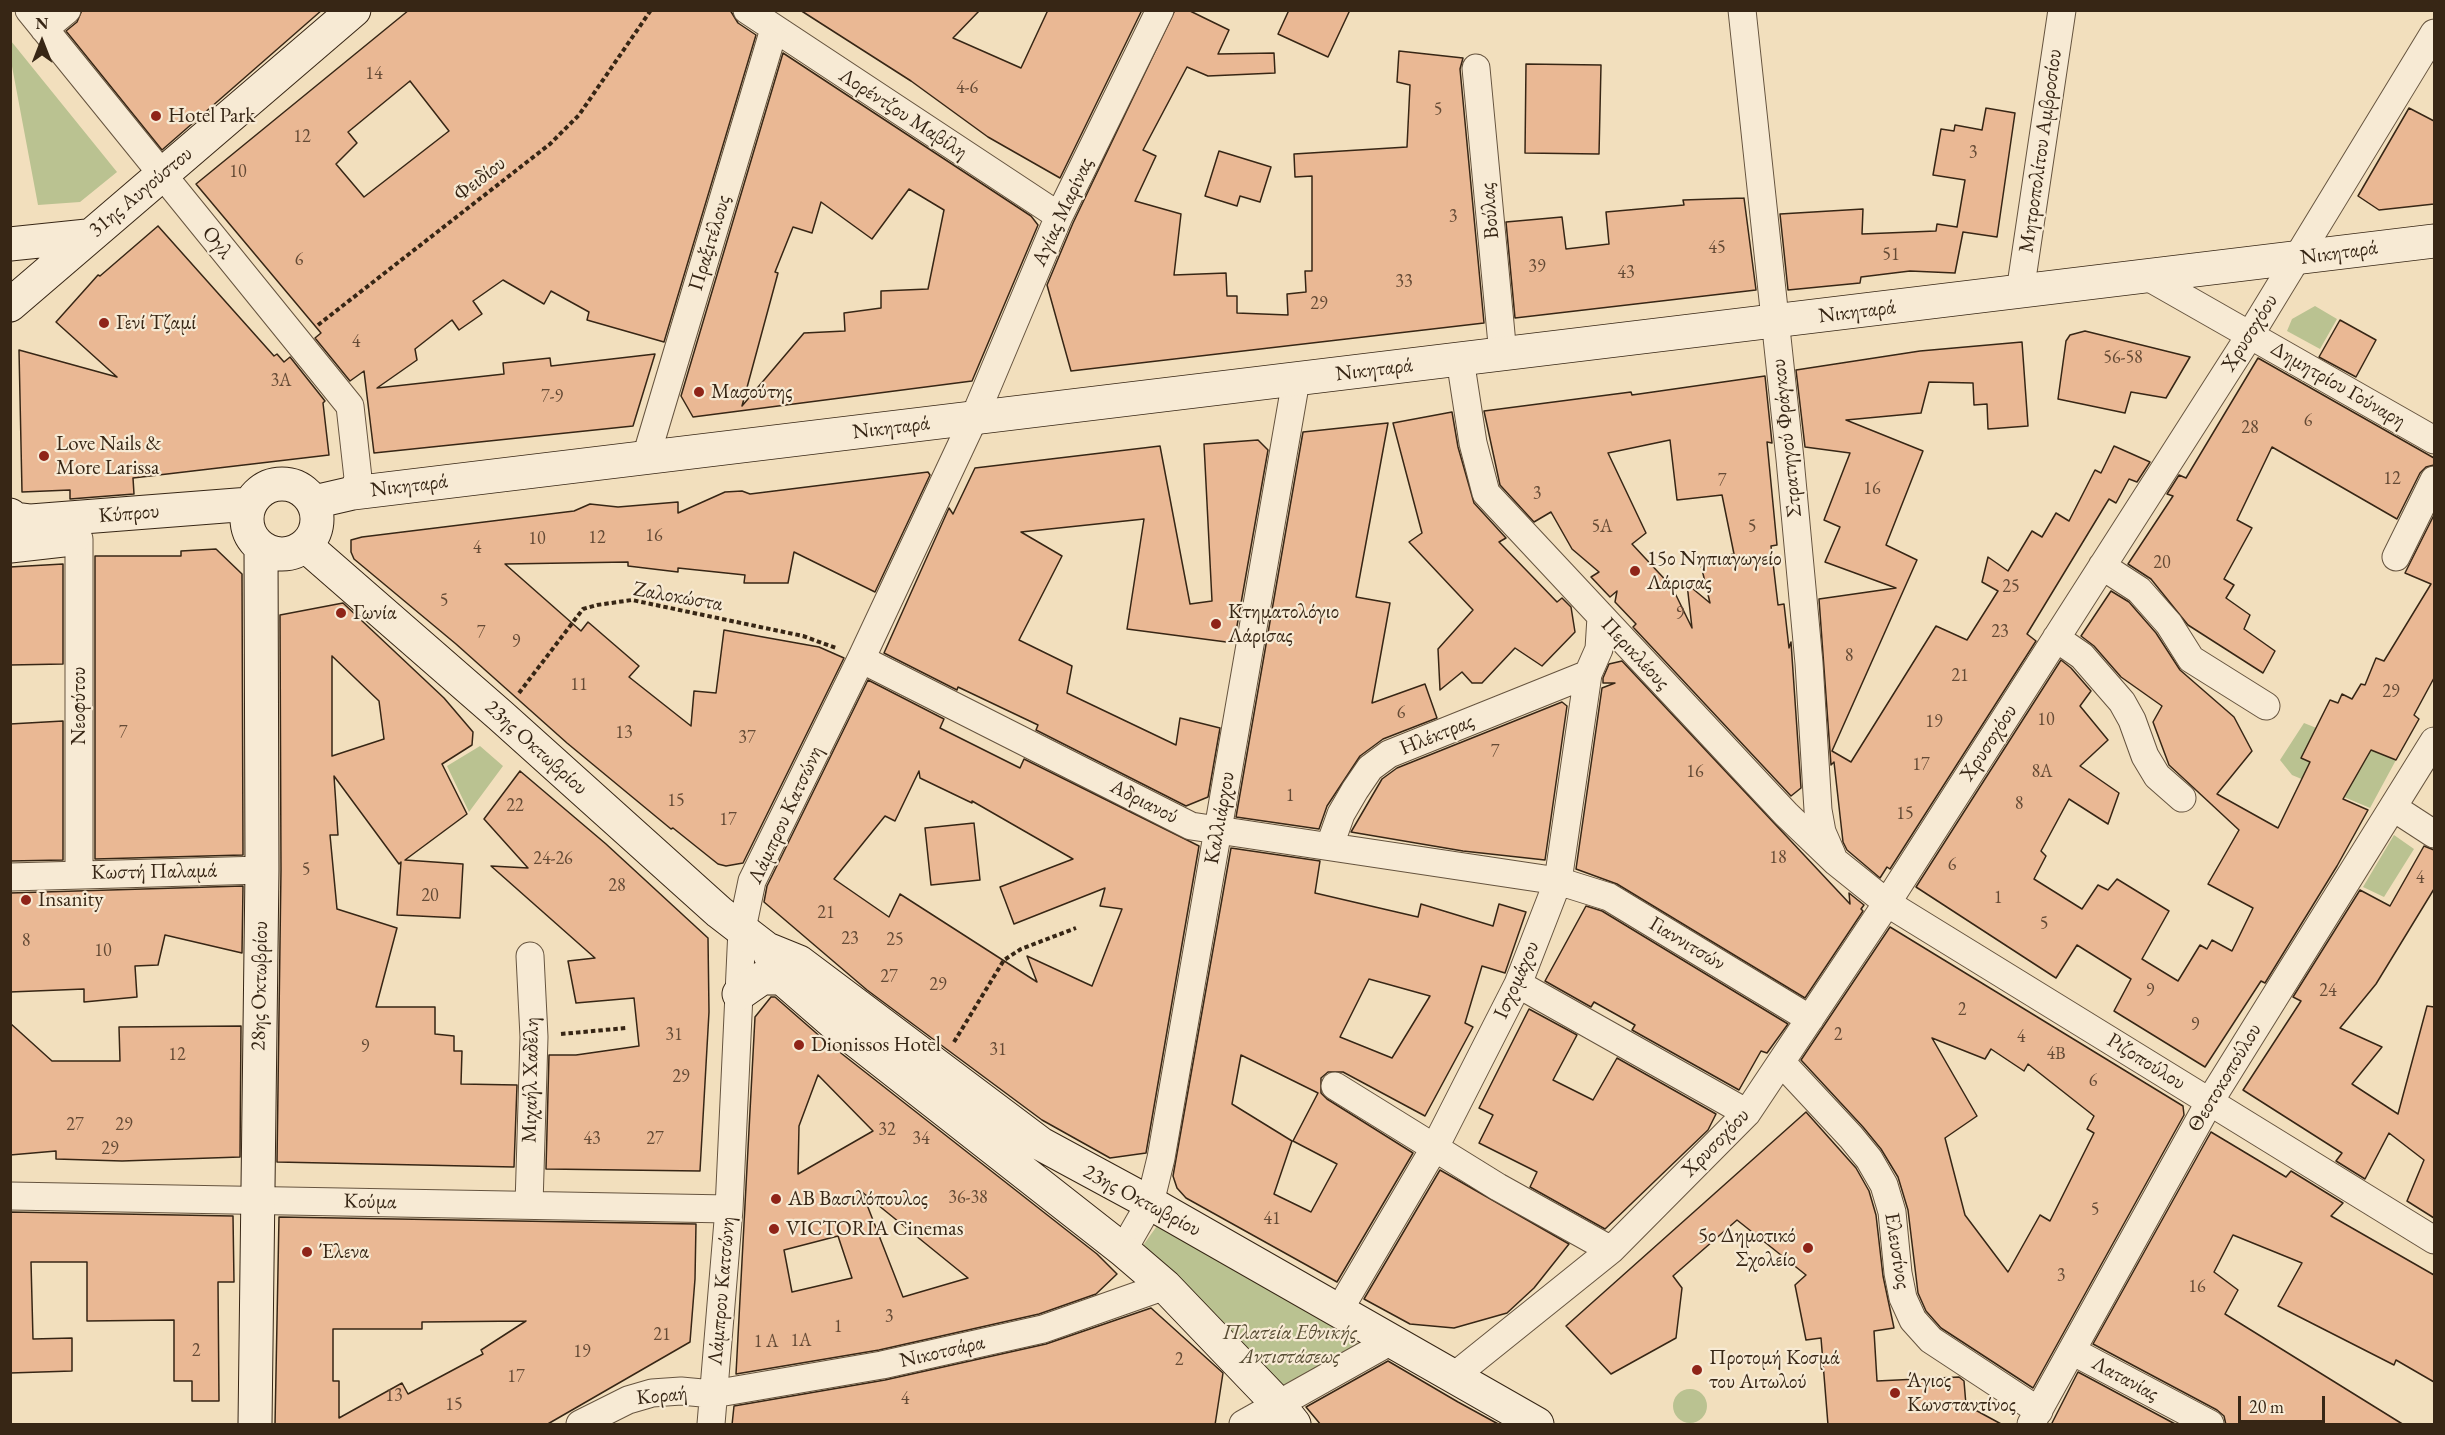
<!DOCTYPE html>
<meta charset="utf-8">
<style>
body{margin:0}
#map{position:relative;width:2445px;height:1435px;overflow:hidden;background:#f2dfbd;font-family:"EB Garamond",serif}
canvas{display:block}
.frame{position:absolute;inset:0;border:12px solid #372615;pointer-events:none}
.north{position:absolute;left:12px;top:12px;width:60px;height:60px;-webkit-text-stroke:4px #f7ead4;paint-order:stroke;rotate:0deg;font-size:16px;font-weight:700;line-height:24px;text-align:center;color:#372615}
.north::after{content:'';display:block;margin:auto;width:21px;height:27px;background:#372615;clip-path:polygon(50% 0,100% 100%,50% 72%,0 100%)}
.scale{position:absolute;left:2238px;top:1396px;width:87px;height:27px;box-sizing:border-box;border:3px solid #372615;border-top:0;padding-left:8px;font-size:18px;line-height:21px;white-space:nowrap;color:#372615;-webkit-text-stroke:4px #f7ead4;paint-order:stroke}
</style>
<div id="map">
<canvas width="2445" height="1435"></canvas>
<div class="frame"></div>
<div class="north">N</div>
<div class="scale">20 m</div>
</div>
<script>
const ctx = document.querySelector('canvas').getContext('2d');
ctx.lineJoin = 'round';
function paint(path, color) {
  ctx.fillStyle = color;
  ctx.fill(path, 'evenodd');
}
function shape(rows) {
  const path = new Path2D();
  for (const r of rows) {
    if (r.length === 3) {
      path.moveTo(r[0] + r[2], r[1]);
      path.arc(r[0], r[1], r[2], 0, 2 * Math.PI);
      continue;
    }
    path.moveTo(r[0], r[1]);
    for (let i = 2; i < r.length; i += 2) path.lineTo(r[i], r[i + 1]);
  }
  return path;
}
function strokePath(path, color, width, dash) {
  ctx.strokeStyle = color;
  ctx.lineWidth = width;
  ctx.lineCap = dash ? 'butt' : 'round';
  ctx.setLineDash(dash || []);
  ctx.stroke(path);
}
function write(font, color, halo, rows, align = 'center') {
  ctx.font = font + ' "EB Garamond",serif';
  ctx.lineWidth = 4.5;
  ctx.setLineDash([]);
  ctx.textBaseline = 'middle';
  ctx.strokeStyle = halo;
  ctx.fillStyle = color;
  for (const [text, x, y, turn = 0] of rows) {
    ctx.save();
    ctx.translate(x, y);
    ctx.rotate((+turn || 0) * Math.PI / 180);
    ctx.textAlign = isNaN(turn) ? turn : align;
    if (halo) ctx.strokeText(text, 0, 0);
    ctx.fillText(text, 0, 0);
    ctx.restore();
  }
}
const green = shape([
 [11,41,117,172,80,202,38,205,11,61],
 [2315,306,2337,319,2320,349,2287,331,2292,319],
 [2304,723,2396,760,2370,808,2292,775,2280,760],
 [480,746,503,766,469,812,447,766],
 [2394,835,2414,849,2384,897,2363,887],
 [1162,1219,1364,1347,1283,1394,1139,1251],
 [1690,1406,17]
]);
const building = shape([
 [82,10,322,10,162,150,66,31,77,22,82,10],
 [409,10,730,10,738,23,756,35,664,342,587,320,589,312,551,291,544,304,503,280,473,301,482,314,459,330,452,320,415,349,417,360,377,388,504,374,503,363,550,358,551,366,655,354,633,426,374,453,364,371,350,381,315,338,321,333,196,184,409,10],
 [410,81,449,131,364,197,336,164,357,143,348,132,410,81],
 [800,10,980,10,953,38,1021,68,1048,10,1142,10,1060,178,988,137,911,81,800,10],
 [1175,10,1188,10,1229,30,1218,54,1274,53,1275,73,1208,76,1187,67,1143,150,1156,156,1135,201,1181,214,1174,275,1226,273,1227,296,1237,296,1237,313,1288,315,1287,294,1306,292,1305,271,1312,271,1312,176,1295,177,1294,154,1407,147,1410,85,1397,82,1399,51,1463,58,1460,69,1484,323,1071,371,1047,285,1073,223,1175,10],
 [1289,10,1350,10,1328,57,1278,34,1289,10],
 [783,53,1031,216,1038,225,972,381,693,417,681,396,783,53],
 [909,189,944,210,928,289,881,291,881,308,844,313,845,331,804,333,742,406,778,273,775,272,793,227,812,233,821,202,872,239,909,189],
 [1526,64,1601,65,1599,154,1525,153,1526,64],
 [1986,108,2015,113,1997,237,1963,232,1955,273,1910,271,1861,277,1860,283,1788,290,1780,214,1863,209,1862,234,1936,231,1937,224,1957,227,1965,180,1933,175,1941,129,1954,131,1955,125,1982,130,1986,108],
 [2409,108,2434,121,2434,204,2379,210,2358,196,2409,108],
 [1219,151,1271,167,1260,202,1240,196,1237,206,1205,196,1219,151],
 [1744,198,1756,290,1515,318,1506,222,1562,217,1566,249,1609,244,1606,212,1684,205,1683,200,1744,198],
 [158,226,274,356,277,354,284,362,290,357,325,401,323,403,329,455,133,478,134,494,70,499,70,490,22,492,19,350,117,377,56,322,98,275,100,276,158,226],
 [2340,320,2376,340,2356,377,2319,357,2340,320],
 [2085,331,2190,357,2166,398,2131,392,2125,413,2058,399,2066,341,2070,335,2085,331],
 [2022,342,2028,426,1988,429,1987,404,1974,405,1973,383,1929,382,1921,413,1846,420,1923,451,1886,545,1917,560,1832,751,1851,762,1936,626,1967,640,1998,591,1982,582,1988,557,2008,571,2032,531,2042,537,2056,513,2069,521,2095,470,2101,473,2114,446,2150,462,2137,482,2129,479,2116,503,2109,499,2027,634,2036,641,1890,869,1887,867,1880,878,1847,850,1843,842,1834,762,1831,765,1819,599,1896,588,1825,562,1840,527,1824,520,1850,453,1805,447,1796,370,1920,351,2022,342],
 [2258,358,2434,458,2434,465,2426,467,2420,473,2397,519,2272,447,2237,520,2252,528,2224,579,2234,585,2226,598,2250,615,2244,629,2275,651,2263,673,2188,625,2151,579,2128,564,2173,496,2167,494,2179,475,2186,478,2258,358],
 [1765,376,1772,443,1767,442,1777,545,1771,546,1778,605,1784,604,1789,648,1791,642,1801,788,1791,796,1633,627,1636,624,1615,602,1617,591,1610,597,1591,577,1599,572,1572,549,1551,512,1534,522,1500,485,1484,411,1631,392,1632,395,1765,376],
 [1670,440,1677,500,1722,495,1734,554,1700,561,1710,603,1687,584,1692,628,1672,587,1632,544,1646,533,1608,453,1670,440],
 [1452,412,1458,447,1474,503,1506,538,1499,542,1557,602,1562,598,1571,607,1575,632,1542,666,1515,648,1482,683,1472,683,1462,672,1440,690,1438,649,1473,610,1409,542,1422,533,1393,423,1452,412],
 [1388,423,1356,597,1390,603,1372,703,1425,684,1437,718,1383,739,1360,756,1327,806,1319,829,1236,817,1303,432,1388,423],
 [1258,440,1268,450,1234,643,1127,629,1144,519,1021,532,1062,556,1019,640,1072,666,1067,693,1176,745,1180,718,1220,728,1208,797,1186,806,1036,730,1038,725,958,687,957,690,884,653,949,508,953,514,975,468,1160,446,1190,604,1212,601,1204,444,1258,440],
 [928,472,930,475,875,592,794,552,788,583,744,583,745,575,678,568,678,572,628,566,628,562,505,564,581,631,588,622,639,666,629,677,691,726,694,691,716,693,724,630,819,647,844,658,743,863,726,866,718,864,673,828,671,829,567,743,456,644,354,559,351,552,351,540,362,537,574,511,590,504,618,507,678,502,678,513,725,492,742,491,750,494,928,472],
 [2434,515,2434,678,2414,715,2419,719,2396,760,2371,750,2343,799,2368,810,2337,866,2265,983,2261,981,2205,1067,2114,1011,2131,979,2077,945,2056,978,1916,887,2061,660,2071,668,2091,691,2080,706,2108,740,2080,766,2119,793,2108,824,2069,799,2041,851,2046,856,2034,879,2082,909,2098,885,2108,890,2117,879,2169,911,2142,959,2178,981,2200,945,2207,949,2212,940,2232,951,2253,908,2208,884,2239,830,2169,765,2153,722,2162,706,2121,677,2094,646,2081,636,2111,591,2129,602,2156,633,2180,670,2234,717,2252,751,2217,794,2278,828,2310,762,2301,758,2330,700,2338,703,2342,694,2352,699,2361,684,2365,685,2376,658,2384,661,2431,584,2405,573,2434,515],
 [216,549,242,574,243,855,95,859,95,556,181,556,181,551,216,549],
 [63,564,63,664,10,665,10,567,63,564],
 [343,603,444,698,473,732,472,745,442,764,467,814,405,860,463,864,460,918,397,915,401,862,399,864,334,776,338,835,330,835,337,909,397,928,376,1007,435,1007,435,1034,454,1036,454,1051,462,1051,461,1084,517,1085,514,1167,277,1162,281,870,280,615,343,603],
 [332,656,379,701,384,739,332,756,332,656],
 [1622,661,1850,904,1849,893,1864,905,1861,909,1863,911,1805,998,1617,884,1576,869,1602,688,1615,683,1603,683,1603,678,1609,664,1622,661],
 [868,680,944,719,940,728,1020,768,1024,759,1199,846,1146,1153,1110,1158,1042,1120,867,990,764,902,767,886,868,680],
 [919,771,920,778,972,803,972,801,1073,859,1000,887,1014,924,1105,888,1100,906,1122,909,1092,986,1027,956,1037,982,900,894,889,917,834,879,885,816,895,821,919,771],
 [1562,702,1567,706,1545,860,1463,851,1351,832,1382,779,1397,768,1562,702],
 [63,721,63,860,10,861,10,724,63,721],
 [520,771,606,844,708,938,709,1012,700,1171,546,1169,549,1055,576,1055,639,1046,634,998,576,1003,568,961,595,958,491,866,528,868,484,819,520,771],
 [974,823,980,880,931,885,925,828,974,823],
 [2424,846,2434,850,2434,889,2376,984,2340,1028,2382,1047,2352,1084,2398,1114,2427,1006,2434,1007,2434,1218,2407,1201,2424,1160,2389,1133,2365,1179,2336,1161,2342,1153,2243,1090,2301,1001,2293,997,2360,890,2390,906,2424,846],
 [1231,848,1320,861,1315,893,1418,917,1421,904,1493,926,1499,904,1526,912,1505,973,1482,966,1465,1023,1473,1027,1425,1116,1343,1072,1328,1072,1321,1078,1321,1093,1327,1099,1413,1153,1337,1282,1186,1198,1177,1188,1173,1176,1231,848],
 [1369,979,1430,996,1392,1058,1340,1037,1369,979],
 [1241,1055,1318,1093,1293,1141,1337,1164,1311,1212,1274,1194,1292,1141,1232,1104,1241,1055],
 [243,886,242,953,165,935,158,965,135,966,137,997,84,1002,84,989,10,992,10,893,243,886],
 [1586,906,1602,911,1788,1024,1767,1053,1761,1051,1739,1090,1632,1030,1635,1025,1594,1002,1591,1007,1545,981,1586,906],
 [1890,927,2183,1106,2184,1115,2033,1388,1941,1328,1926,1311,1918,1293,1908,1210,1898,1177,1881,1149,1863,1127,1801,1060,1890,927],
 [1932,1038,1985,1059,1991,1049,2024,1071,2028,1064,2094,1116,2087,1129,2094,1133,2050,1221,2040,1215,2008,1272,1965,1215,1945,1138,1977,1116,1932,1038],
 [771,997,775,997,823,1039,1097,1254,1117,1274,1096,1294,1039,1314,879,1350,736,1374,755,1017,771,997],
 [818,1075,873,1131,798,1174,799,1126,818,1075],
 [862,1192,968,1278,903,1297,862,1192],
 [838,1236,852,1278,792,1292,784,1250,838,1236],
 [1529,1009,1577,1035,1553,1080,1593,1100,1617,1058,1716,1114,1708,1130,1605,1229,1530,1187,1537,1172,1479,1143,1493,1115,1479,1108,1529,1009],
 [10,1023,52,1061,120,1061,119,1027,241,1026,240,1157,122,1161,56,1159,56,1151,10,1155,10,1023],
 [1806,1112,1856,1168,1869,1191,1876,1215,1883,1276,1894,1328,1874,1331,1877,1381,1959,1377,1964,1381,1966,1405,2003,1425,1828,1425,1821,1338,1806,1340,1795,1285,1806,1275,1737,1220,1673,1276,1682,1288,1676,1338,1611,1374,1566,1326,1806,1112],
 [2211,1132,2286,1177,2291,1171,2343,1203,2331,1216,2434,1275,2434,1382,2396,1360,2394,1365,2278,1306,2302,1263,2233,1235,2214,1272,2238,1290,2225,1314,2404,1425,2226,1425,2224,1416,2217,1410,2093,1344,2211,1132],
 [1440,1170,1569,1244,1534,1288,1507,1313,1454,1328,1410,1324,1364,1299,1440,1170],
 [10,1212,233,1216,234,1282,218,1282,219,1401,192,1401,192,1381,174,1381,174,1320,87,1321,87,1262,31,1262,33,1339,72,1338,72,1371,10,1373,10,1212],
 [279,1217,696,1224,695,1279,690,1342,546,1425,275,1425,279,1217],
 [526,1321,481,1350,483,1354,408,1394,402,1383,339,1418,339,1381,333,1381,333,1329,422,1329,422,1322,526,1321],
 [1151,1308,1223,1373,1215,1425,732,1425,734,1406,885,1380,1046,1344,1151,1308],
 [1388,1361,1458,1402,1500,1425,1321,1425,1306,1407,1388,1361],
 [2078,1372,2177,1425,2051,1425,2078,1372]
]);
const path = shape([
 [318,325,550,144,579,115,651,10],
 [519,693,583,609,597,605,632,600,803,636,836,648],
 [561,1034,626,1028],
 [954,1042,1004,960,1021,949,1076,928]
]);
const street = shape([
 [29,10,350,406,358,478,353,493],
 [747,10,1059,216],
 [1742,10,1790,459,1809,663,1818,810,1822,832,1832,855],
 [44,29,67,10],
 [1476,68,1503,355],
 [2148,277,2434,440],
 [2020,292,2062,10],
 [1460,359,1473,443,1486,493,1786,814,1836,862,1887,903,2434,1240],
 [646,457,774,29],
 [79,539,79,874],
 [2396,557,2434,480],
 [2102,566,2139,590,2169,624,2191,659,2266,706],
 [2056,638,2082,656,2122,702,2132,720,2145,756,2157,776,2182,798],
 [861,659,1191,826,1558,881,1609,897,1810,1019],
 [2394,808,2434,834],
 [1330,845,1341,814,1355,790,1370,768,1389,754,1588,674],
 [10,877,262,870],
 [1518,984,1747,1113],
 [1782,1063,1851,1137,1869,1159,1884,1185,1892,1212,1898,1273,1903,1298,1913,1320,1931,1340,2039,1411],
 [1335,1086,1498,1187,1611,1250],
 [10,1196,729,1209],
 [529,1205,534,1037,530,956],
 [1123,1250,1150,1203,1161,1158,1296,380],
 [1338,1312,1435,1147,1518,984,1558,881,1588,674,1599,649,1601,617],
 [2072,1351,2210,1424],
 [1453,1377,1611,1250,1747,1113,1887,903,2250,335,2434,33],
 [580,1424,628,1400,652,1393,681,1391,713,1394,882,1365,1043,1329,1165,1286],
 [711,1424,729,1209,742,929,752,881,861,659,974,418,1059,216,1160,10],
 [1243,1424,1391,1341],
 [2031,1424,2210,1101,2434,741]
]);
const secondary = shape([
 [10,244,87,236],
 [10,305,354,10],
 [282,519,35],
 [314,502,353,493,2434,241],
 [10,515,15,519,31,521,250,504],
 [10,546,72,539],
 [306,546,501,716,719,912,767,949,799,962,1041,1144,1150,1203,1537,1424],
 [767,949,782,978,835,1024,1123,1250,1165,1286,1279,1405,1294,1424],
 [739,994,762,978,782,978],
 [255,1424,262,870,261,547]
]);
const markers = [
 [156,116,6,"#8f2418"],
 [104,323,6,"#8f2418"],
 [699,392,6,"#8f2418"],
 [44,456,6,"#8f2418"],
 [1635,571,6,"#8f2418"],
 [341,613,6,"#8f2418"],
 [1216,624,6,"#8f2418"],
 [26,900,6,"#8f2418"],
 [799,1045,6,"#8f2418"],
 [776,1199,6,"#8f2418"],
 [774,1229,6,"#8f2418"],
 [1808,1248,6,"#8f2418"],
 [307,1252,6,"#8f2418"],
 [1697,1370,6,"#8f2418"],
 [1895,1393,6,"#8f2418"]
];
const numberNames = [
 ["14",374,74],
 ["4-6",967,88],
 ["5",1438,110],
 ["12",302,137],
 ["3",1973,153],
 ["10",238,172],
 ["3",1453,217],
 ["45",1717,248],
 ["51",1891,255],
 ["6",299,260],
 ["39",1537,267],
 ["43",1626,273],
 ["33",1404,282],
 ["29",1319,304],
 ["4",356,342],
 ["56-58",2123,358],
 ["3Α",281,381],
 ["7-9",552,397],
 ["6",2308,421],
 ["28",2250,428],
 ["12",2392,479],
 ["7",1722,481],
 ["16",1872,489],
 ["3",1537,494],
 ["5Α",1602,527],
 ["5",1752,527],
 ["16",654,536],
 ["12",597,538],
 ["10",537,539],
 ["4",477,548],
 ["20",2162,563],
 ["25",2011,587],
 ["5",444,601],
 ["9",1680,614],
 ["23",2000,632],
 ["7",481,633],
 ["9",516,642],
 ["8",1849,656],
 ["21",1960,676],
 ["11",579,685],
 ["29",2391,692],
 ["6",1401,713],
 ["10",2046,720],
 ["19",1934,722],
 ["7",123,733],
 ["13",624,733],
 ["37",747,738],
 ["7",1495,752],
 ["17",1921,765],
 ["16",1695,772],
 ["8Α",2042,772],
 ["1",1290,796],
 ["15",676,801],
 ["8",2019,804],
 ["22",515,806],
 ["15",1905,814],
 ["17",728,820],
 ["18",1778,858],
 ["24-26",553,859],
 ["6",1952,865],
 ["5",306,870],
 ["4",2420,878],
 ["28",617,886],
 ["20",430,896],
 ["1",1998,898],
 ["21",826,913],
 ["5",2044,924],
 ["23",850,939],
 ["25",895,940],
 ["8",26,941],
 ["10",103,951],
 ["27",889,977],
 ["29",938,985],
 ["9",2150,991],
 ["24",2328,991],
 ["2",1962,1010],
 ["9",2195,1025],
 ["31",674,1035],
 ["2",1838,1035],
 ["4",2021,1037],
 ["9",365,1047],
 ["31",998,1050],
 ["4Β",2056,1054],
 ["12",177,1055],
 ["29",681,1077],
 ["6",2093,1081],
 ["27",75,1125],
 ["29",124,1125],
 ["32",887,1130],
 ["43",592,1139],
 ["27",655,1139],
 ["34",921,1139],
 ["29",110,1149],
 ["36-38",968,1198],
 ["5",2095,1210],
 ["41",1272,1219],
 ["3",2061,1276],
 ["16",2197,1287],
 ["3",889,1317],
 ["1",838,1327],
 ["21",662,1335],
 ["1A",801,1341],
 ["1 A",766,1342],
 ["2",196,1351],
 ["19",582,1352],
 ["2",1179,1360],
 ["17",516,1377],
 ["13",394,1396],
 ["4",905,1399],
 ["15",454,1405]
];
const streetNames = [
 ["Λορέντζου Μαβίλη",903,114,33],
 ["Μητροπολίτου Αμβροσίου",2041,151,-82],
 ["Φειδίου",480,179,-38],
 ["31ης Αυγούστου",141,192,-40],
 ["Βούλας",1490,211,-95],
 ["Αγίας Μαρίνας",1063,212,-65],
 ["Ογλ",217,243,51],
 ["Πραξιτέλους",710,243,-73],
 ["Νικηταρά",2339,253,-8],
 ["Νικηταρά",1857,312,-7],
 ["Χρυσοχόου",2250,333,-58],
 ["Νικηταρά",1374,370,-7],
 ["Δημητρίου Γούναρη",2338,385,30],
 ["Νικηταρά",891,428,-7],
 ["Στρατηγού Φράγκου",1787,438,-96],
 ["Νικηταρά",409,486,-7],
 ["Κύπρου",129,514,-5],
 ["Ζαλοκώστα",678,597,10],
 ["Περικλέους",1635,654,47],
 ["Νεοφύτου",79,706,-90],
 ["Ηλέκτρας",1437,735,-22],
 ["Χρυσοχόου",1989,743,-57],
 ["23ης Οκτωβρίου",536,748,42],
 ["Αδριανού",1144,802,27],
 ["Λάμπρου Κατσώνη",786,815,-65],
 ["Καλλιάρχου",1220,818,-80],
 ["Κωστή Παλαμά",154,872,-1],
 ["Γιαννιτσών",1687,944,31],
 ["Ισχομάχου",1517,980,-66],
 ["28ης Οκτωβρίου",260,986,-89],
 ["Ριζοπούλου",2146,1062,32],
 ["Θεοτοκοπούλου",2225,1078,-59],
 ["Μιχαήλ Χαδέλη",531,1080,-89],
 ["Χρυσοχόου",1716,1143,-46],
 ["23ης Οκτωβρίου",1142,1201,28],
 ["Κούμα",370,1202,1],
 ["Ελευσίνος",1897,1251,81],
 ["Λάμπρου Κατσώνη",722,1291,-85],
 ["Νικοτσάρα",942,1352,-13],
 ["Λατανίας",2125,1379,28],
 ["Κοραή",662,1396,-6]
];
const poiNames = [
 ["Hotel Park",168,116],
 ["Γενί Τζαμί",116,323],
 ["Μασούτης",711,392],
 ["Love Νails &",56,444],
 ["Μore Larissa",56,468],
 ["15ο Νηπιαγωγείο",1647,559],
 ["Λάρισας",1647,583],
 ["Κτηματολόγιο",1228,612],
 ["Λάρισας",1228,636],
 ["Γωνία",353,613],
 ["Insanity",38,900],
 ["Dionissos Hotel",811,1045],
 ["ΑΒ Βασιλόπουλος",788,1199],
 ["VICTORIA Cinemas",786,1229],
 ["5ο Δημοτικό",1796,1236,"right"],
 ["Σχολείο",1796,1260,"right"],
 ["Έλενα",319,1252],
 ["Προτομή Κοσμά",1709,1358],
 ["του Αιτωλού",1709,1382],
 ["Άγιος",1907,1381],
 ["Κωνσταντίνος",1907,1405]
];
const parkNames = [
 ["Πλατεία Εθνικής",1290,1333],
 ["Αντιστάσεως",1290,1357]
];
paint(green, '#bac291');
paint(building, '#eab894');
strokePath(building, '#372615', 1.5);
strokePath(street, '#66543f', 29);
strokePath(secondary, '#372615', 35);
strokePath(path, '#372615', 4, [4.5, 3]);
strokePath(street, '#f7ead4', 27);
strokePath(secondary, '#f7ead4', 33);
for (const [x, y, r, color] of markers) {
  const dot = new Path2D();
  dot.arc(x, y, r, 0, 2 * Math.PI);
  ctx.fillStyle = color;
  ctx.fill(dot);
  strokePath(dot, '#f7ead4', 2);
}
write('18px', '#644a35', null, numberNames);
write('21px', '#372615', '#f7ead4', streetNames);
write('21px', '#372615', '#f7ead4', poiNames, 'left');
write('italic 21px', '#584d34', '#f7ead4', parkNames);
</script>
